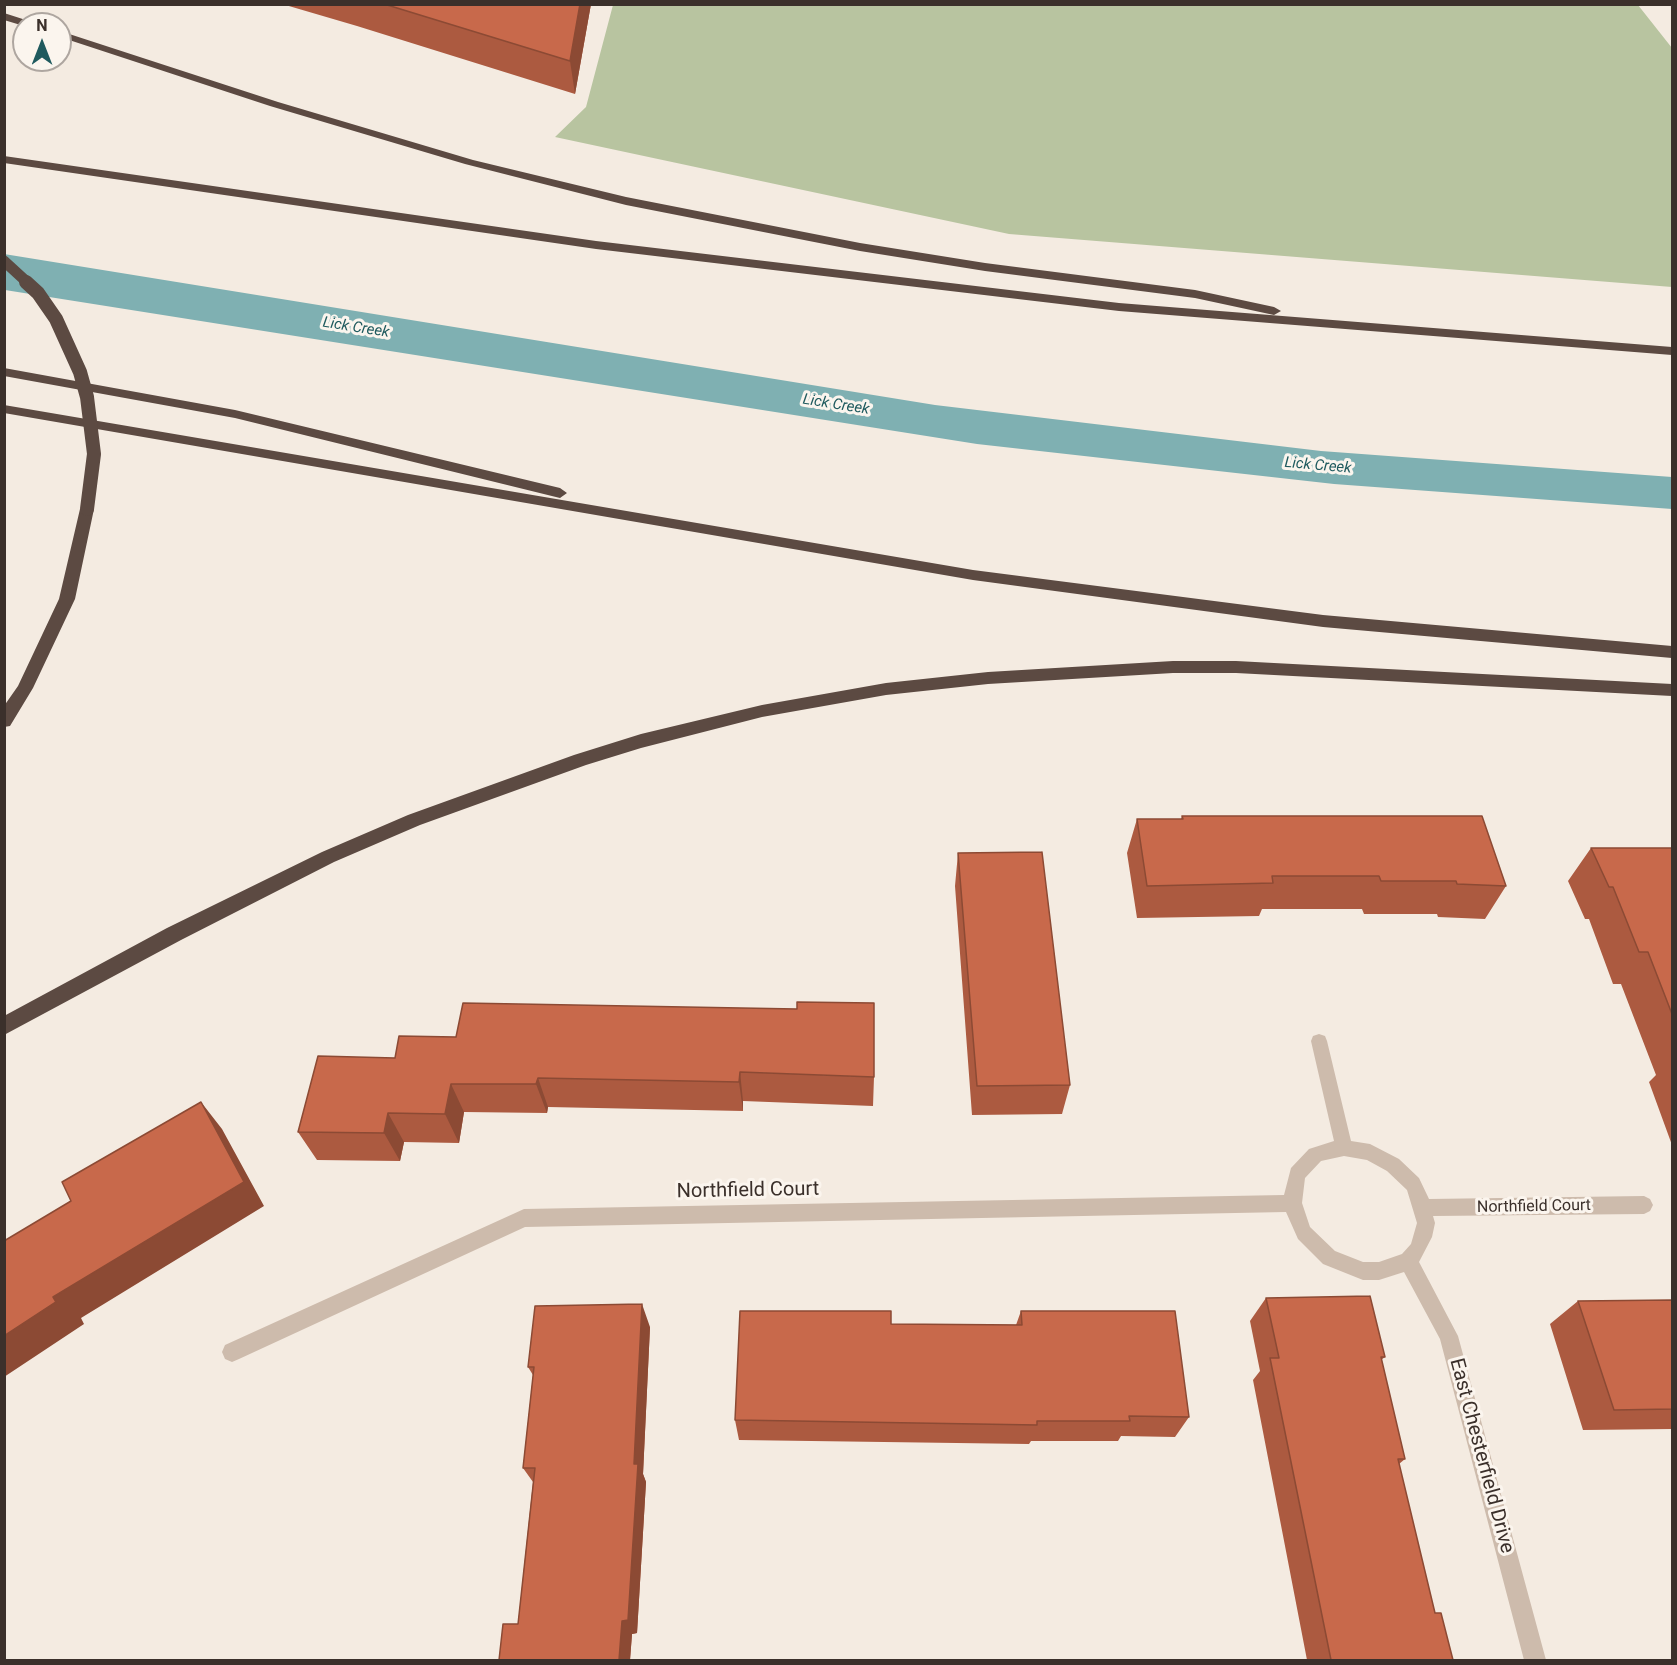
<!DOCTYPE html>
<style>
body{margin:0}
#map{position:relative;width:1677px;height:1665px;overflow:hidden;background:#f4ebe1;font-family:Roboto,sans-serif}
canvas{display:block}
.frame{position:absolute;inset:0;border:6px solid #3b302b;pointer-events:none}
.north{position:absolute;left:12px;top:12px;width:60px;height:60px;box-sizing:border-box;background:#fbf5ee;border:2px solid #aea6a0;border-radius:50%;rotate:0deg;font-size:16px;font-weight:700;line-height:24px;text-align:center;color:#3b302b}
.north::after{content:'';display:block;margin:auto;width:21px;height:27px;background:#1f5a5e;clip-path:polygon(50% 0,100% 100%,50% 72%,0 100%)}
</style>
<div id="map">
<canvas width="1677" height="1665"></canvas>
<div class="frame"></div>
<div class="north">N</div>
</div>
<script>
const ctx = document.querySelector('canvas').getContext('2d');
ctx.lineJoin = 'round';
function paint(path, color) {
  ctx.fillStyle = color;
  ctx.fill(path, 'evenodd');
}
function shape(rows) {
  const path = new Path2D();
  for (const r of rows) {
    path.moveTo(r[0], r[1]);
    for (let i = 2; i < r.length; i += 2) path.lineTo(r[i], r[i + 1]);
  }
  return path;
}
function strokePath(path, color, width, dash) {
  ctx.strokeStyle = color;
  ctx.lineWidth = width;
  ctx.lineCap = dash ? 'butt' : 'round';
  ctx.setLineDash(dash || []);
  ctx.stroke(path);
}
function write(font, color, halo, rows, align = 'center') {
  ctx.font = font + ' Roboto,sans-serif';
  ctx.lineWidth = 6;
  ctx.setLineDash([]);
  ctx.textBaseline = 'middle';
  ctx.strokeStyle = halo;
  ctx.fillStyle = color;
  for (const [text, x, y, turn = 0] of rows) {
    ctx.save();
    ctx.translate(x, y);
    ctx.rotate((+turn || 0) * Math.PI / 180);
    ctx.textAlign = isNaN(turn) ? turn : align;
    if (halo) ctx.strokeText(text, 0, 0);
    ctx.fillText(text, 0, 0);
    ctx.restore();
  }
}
const green = shape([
 [613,5,1638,5,1672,48,1672,287,1009,234,555,137,586,107]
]);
const water = shape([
 [4,254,935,405,1321,451,1672,477,1672,509,1334,484,977,444,5,290]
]);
const minor = shape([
 [1319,1034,1325,1036,1327,1041,1351,1141,1370,1144,1399,1159,1419,1178,1429,1199,1644,1196,1650,1199,1653,1205,1650,1211,1644,1214,1433,1216,1435,1223,1432,1237,1419,1262,1458,1336,1546,1660,1524,1660,1440,1339,1404,1272,1379,1280,1363,1280,1323,1264,1298,1239,1286,1212,525,1227,239,1359,232,1362,225,1359,222,1352,225,1345,524,1209,1284,1195,1291,1168,1309,1149,1334,1141,1311,1041,1313,1036,1319,1034],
 [1344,1156,1367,1160,1387,1171,1407,1190,1417,1223,1411,1244,1402,1254,1379,1262,1363,1262,1335,1251,1310,1227,1302,1203,1305,1178,1321,1161,1344,1156]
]);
const motorway = shape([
 [4,13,32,22,33,24,24,24,24,26,4,20,4,13],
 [60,31,278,102,473,160,626,197,860,243,985,263,1195,290,1274,307,1281,311,1274,315,1195,298,985,271,860,251,626,205,465,164,270,106,60,37,60,31],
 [4,156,596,241,1119,303,1672,347,1672,355,1119,311,596,249,4,163,4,156],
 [4,368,235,410,560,488,567,493,560,498,235,418,4,376,4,368],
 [4,405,973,570,1323,615,1672,646,1672,658,1323,627,973,580,4,413,4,405],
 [87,504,94,509,75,599,33,688,10,726,4,727,4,706,18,686,59,599,80,509,87,504],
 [1173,661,1236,661,1672,684,1672,696,1236,673,1173,673,988,684,886,695,762,717,641,748,586,765,420,825,334,862,181,940,4,1035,4,1016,167,928,322,852,408,815,574,755,641,734,762,705,886,683,988,672,1173,661]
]);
const motorwayBridgeFar1 = shape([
 [4,261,28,283]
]);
const motorwayBridge = shape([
 [26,282,38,293,56,319,80,372,87,397,94,454,87,509]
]);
const wall = shape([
 [282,4,591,4,575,94,357,26],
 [1182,816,1506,886,1485,919,1438,917,1437,914,1364,914,1362,909,1262,909,1259,916,1137,918,1127,853,1137,819,1181,819],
 [1591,848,1672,848,1672,1145,1649,1082,1656,1075,1621,984,1613,984,1589,919,1585,919,1568,881],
 [958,853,1070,1085,1062,1114,972,1115,955,886],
 [318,1056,874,1077,873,1106,743,1101,743,1111,548,1107,547,1113,464,1112,459,1143,404,1142,400,1161,317,1160,298,1132],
 [1266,1298,1385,1357,1381,1360,1405,1459,1399,1464,1435,1613,1453,1660,1307,1660,1253,1380,1260,1371,1250,1321],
 [1672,1300,1672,1429,1583,1430,1550,1324,1578,1301],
 [1021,1311,1189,1417,1175,1437,1121,1436,1118,1441,1031,1441,1029,1444,739,1440,735,1420,891,1324,1016,1325],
 [650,1327,643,1474,646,1482,637,1633,632,1634,630,1660,499,1660,518,1624,533,1482,523,1468,533,1375,528,1367]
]);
const shadedWall = shape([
 [580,4,591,4,575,94,570,61],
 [740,1072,743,1101,743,1111,739,1082],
 [538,1078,548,1107,547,1113,536,1084],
 [451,1084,464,1112,459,1143,445,1114],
 [201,1102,222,1129,264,1206,81,1318,84,1324,4,1377,4,1336,53,1297],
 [388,1113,404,1142,400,1161,384,1133],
 [642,1304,650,1327,643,1474,646,1482,637,1633,632,1634,630,1660,619,1660,634,1464]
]);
const building = shape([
 [384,4,580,4,570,61,384,4],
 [1182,816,1482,816,1506,886,1457,884,1456,881,1381,881,1379,876,1272,876,1273,883,1147,886,1137,819,1183,819,1182,816],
 [1591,848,1672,848,1672,1014,1648,952,1639,952,1613,887,1609,887,1591,848],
 [1042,852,1070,1085,977,1086,958,853,1042,852],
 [797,1002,874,1003,874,1077,740,1072,739,1082,538,1078,536,1084,451,1084,445,1114,388,1113,384,1133,298,1132,318,1056,395,1058,399,1036,456,1037,463,1003,797,1009,797,1002],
 [201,1102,244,1182,53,1297,56,1302,4,1336,4,1241,71,1201,62,1182,201,1102],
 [1370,1296,1385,1357,1381,1357,1405,1459,1398,1459,1435,1613,1441,1613,1453,1660,1331,1660,1270,1358,1279,1358,1266,1298,1370,1296],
 [1672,1300,1672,1409,1614,1410,1578,1301,1672,1300],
 [642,1304,634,1464,638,1464,628,1620,622,1621,619,1660,499,1660,503,1624,518,1624,535,1468,523,1468,534,1367,528,1367,535,1306,642,1304],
 [740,1311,891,1311,891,1324,1022,1325,1021,1311,1175,1311,1189,1417,1129,1416,1130,1421,1037,1421,1037,1425,735,1420,740,1311]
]);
const farWaternames = [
 ["Lick Creek",356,328,9],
 ["Lick Creek",836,405,9],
 ["Lick Creek",1318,466,5]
];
const streetNames = [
 ["Northfield Court",1534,1207,-1]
];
const nearStreetnames = [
 ["Northfield Court",748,1191,-1],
 ["East Chesterfield Drive",1481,1456,75]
];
paint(green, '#b8c4a0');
paint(water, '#7fb0b2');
paint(minor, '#cdbbac');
paint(motorway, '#5c4a42');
strokePath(motorwayBridgeFar1, '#5c4a42', 11);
strokePath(motorwayBridge, '#5c4a42', 14);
paint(wall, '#ac5a40');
paint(shadedWall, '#8c4a34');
paint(building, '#c8694b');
strokePath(building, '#8c4a34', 1.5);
write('italic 15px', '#1f5a5e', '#fbf5ee', farWaternames);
write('16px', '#3b302b', '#fbf5ee', streetNames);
write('20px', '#3b302b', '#fbf5ee', nearStreetnames);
</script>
